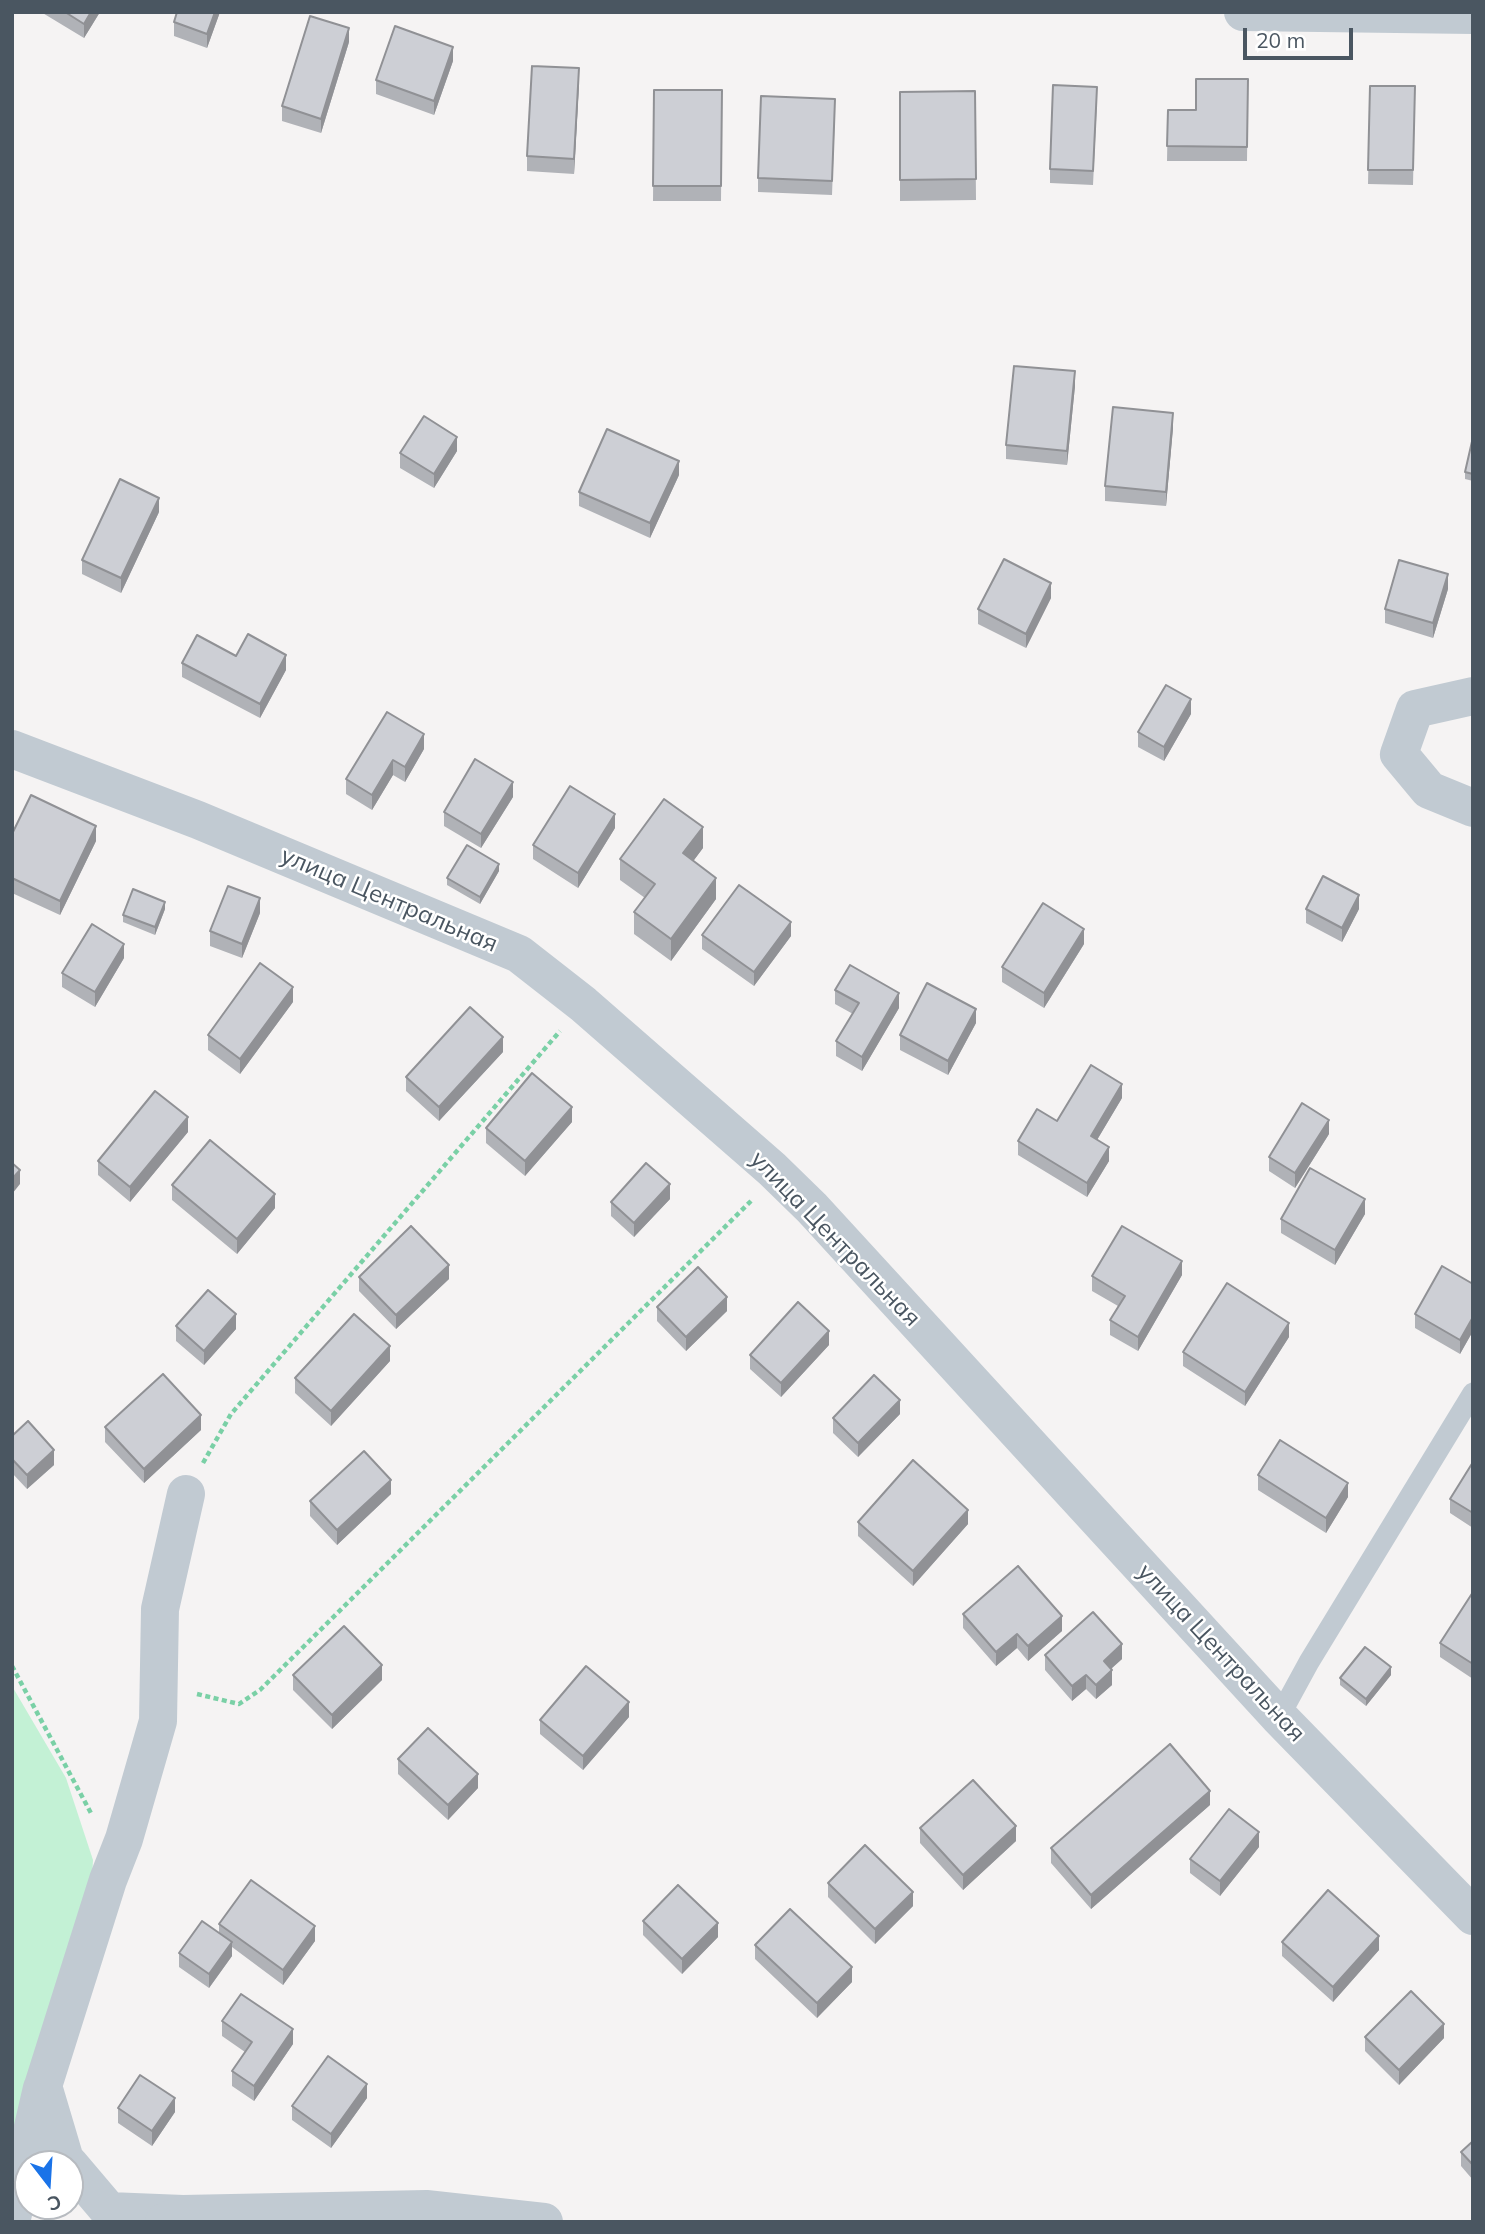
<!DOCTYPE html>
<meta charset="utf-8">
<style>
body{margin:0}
#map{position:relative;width:1485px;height:2234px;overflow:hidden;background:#f5f3f3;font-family:Mulish,sans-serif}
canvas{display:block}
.frame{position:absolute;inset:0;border:14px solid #4a5661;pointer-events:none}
.north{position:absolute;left:14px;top:2150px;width:70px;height:70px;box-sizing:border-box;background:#fff;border:2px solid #b7bbc0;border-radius:50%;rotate:163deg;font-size:19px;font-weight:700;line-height:28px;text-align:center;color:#4a5661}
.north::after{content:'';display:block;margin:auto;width:24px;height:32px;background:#1a73e8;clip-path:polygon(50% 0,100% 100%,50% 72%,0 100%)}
.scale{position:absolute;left:1243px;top:28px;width:110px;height:32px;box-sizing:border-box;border:4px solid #4a5661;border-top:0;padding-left:9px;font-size:21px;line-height:24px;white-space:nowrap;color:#4a5661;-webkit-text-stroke:5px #fff;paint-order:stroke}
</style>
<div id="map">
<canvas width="1485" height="2234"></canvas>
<div class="frame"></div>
<div class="north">С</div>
<div class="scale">20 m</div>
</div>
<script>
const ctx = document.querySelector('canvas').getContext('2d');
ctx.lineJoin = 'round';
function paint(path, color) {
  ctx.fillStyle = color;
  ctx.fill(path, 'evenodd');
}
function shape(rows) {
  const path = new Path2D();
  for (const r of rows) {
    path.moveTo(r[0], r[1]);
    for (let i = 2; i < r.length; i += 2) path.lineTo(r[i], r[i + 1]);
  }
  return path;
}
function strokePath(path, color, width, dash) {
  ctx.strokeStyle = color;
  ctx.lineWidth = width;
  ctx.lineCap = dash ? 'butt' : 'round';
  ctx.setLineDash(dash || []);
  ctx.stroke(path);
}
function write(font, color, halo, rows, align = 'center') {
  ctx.font = font + ' Mulish,sans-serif';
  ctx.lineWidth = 5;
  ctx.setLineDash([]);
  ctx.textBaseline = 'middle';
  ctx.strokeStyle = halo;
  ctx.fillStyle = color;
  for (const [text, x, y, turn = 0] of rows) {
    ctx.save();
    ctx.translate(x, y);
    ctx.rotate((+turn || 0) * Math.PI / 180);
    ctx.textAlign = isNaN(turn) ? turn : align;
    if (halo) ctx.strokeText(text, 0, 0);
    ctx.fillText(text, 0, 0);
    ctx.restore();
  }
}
const green = shape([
 [12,1686,66,1778,93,1860,91,1896,12,2214]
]);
const path = shape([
 [203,1463,231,1414,560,1031],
 [12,1666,92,1815],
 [197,1694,239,1704,260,1690,751,1201]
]);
const service = shape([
 [1279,1717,1309,1662,1473,1393]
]);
const minor = shape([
 [1243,12,1473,15],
 [1473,696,1415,709,1399,754,1429,790,1473,808],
 [12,749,198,820,519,954,583,1004,772,1169,812,1208,1279,1717,1473,1916],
 [69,2164,65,2160,43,2086,108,1880,124,1839,158,1721,160,1609,186,1494],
 [70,2165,109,2211,183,2214],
 [12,2218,42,2088]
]);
const tertiary = shape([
 [164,2222,183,2214,426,2209,544,2222]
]);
const wall = shape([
 [41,12,100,12,84,38],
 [220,12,207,48,174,36,174,22],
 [349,42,321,133,282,121,282,106],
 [453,61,434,115,376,94,376,80],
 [1248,79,1247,161,1167,161,1168,110,1196,110],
 [579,83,574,174,527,171,527,156],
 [1370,86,1415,86,1413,185,1368,184],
 [654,90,722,90,721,201,653,201],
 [975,91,976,200,900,201,900,92],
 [1097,102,1093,185,1050,183,1050,169],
 [835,113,832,195,758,192,758,178],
 [1075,386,1067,465,1006,459,1006,445],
 [1173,428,1166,506,1105,501,1105,486],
 [1473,437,1473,481,1465,479,1465,472],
 [457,451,434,488,400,468,400,453],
 [679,475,650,538,579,506,579,492],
 [159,512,121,593,82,574,82,560],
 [1448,589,1433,638,1385,623,1385,609],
 [1051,598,1026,648,978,624,978,609],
 [236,656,286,670,260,718,182,677,182,663],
 [1191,714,1164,761,1138,747,1138,732],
 [424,749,405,782,393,775,372,810,346,794,346,779],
 [513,797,481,848,444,826,444,812],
 [615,828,578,888,533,859,533,845],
 [12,834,96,841,60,915,12,893],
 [703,848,693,861,716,899,671,961,634,934,634,912,645,898,620,880,620,859],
 [499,871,480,904,447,885,447,878],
 [165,909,155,935,123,922,123,915],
 [1306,909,1359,909,1342,942,1306,923],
 [260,913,242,958,210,946,210,931],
 [702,935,791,936,754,986,702,949],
 [1084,944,1044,1008,1002,982,1002,967],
 [124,958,95,1007,62,987,62,973],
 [835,990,899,1008,862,1071,836,1056,836,1041,853,1014,835,1004],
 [293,1002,240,1074,208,1050,208,1035],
 [976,1023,948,1075,900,1050,900,1035],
 [503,1052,439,1121,406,1091,406,1077],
 [1122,1098,1097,1140,1109,1161,1087,1197,1018,1155,1018,1141,1057,1121],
 [572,1122,525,1176,486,1143,486,1128],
 [188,1132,130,1202,98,1175,98,1161],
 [1329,1134,1295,1188,1269,1171,1269,1157],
 [172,1185,275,1208,237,1254,172,1200],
 [670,1199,634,1237,611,1216,611,1202],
 [1365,1214,1335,1265,1281,1233,1281,1219],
 [1182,1275,1138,1351,1110,1335,1110,1320,1118,1306,1092,1291,1092,1276],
 [359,1277,449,1279,396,1329,359,1291],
 [1473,1284,1473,1331,1460,1354,1415,1328,1415,1314],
 [657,1307,727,1311,686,1351,657,1321],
 [176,1326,236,1329,204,1365,176,1341],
 [1289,1337,1245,1406,1183,1366,1183,1352],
 [829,1345,781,1397,750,1369,750,1355],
 [390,1361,331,1426,295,1393,295,1378],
 [900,1414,858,1457,833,1433,833,1418],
 [105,1427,201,1430,144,1483,105,1442],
 [12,1436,54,1465,27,1489,12,1473],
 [1473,1462,1473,1528,1450,1513,1450,1499],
 [1258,1475,1348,1497,1326,1533,1258,1490],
 [391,1494,337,1545,310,1516,310,1501],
 [858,1522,968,1524,913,1586,858,1536],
 [1473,1592,1473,1679,1440,1657,1440,1643],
 [963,1614,1062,1631,1028,1661,1017,1648,996,1666,963,1628],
 [1045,1655,1122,1659,1111,1669,1112,1685,1096,1699,1086,1689,1072,1701,1045,1670],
 [293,1675,382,1680,332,1729,293,1690],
 [1391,1675,1366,1706,1340,1685,1340,1678],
 [629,1717,583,1770,540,1734,540,1720],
 [398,1759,478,1788,448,1820,398,1774],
 [1210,1805,1091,1909,1051,1863,1051,1848],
 [920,1828,1016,1841,963,1890,920,1843],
 [1259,1847,1220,1896,1190,1873,1190,1859],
 [828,1883,913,1906,875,1944,828,1897],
 [643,1921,718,1937,682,1974,643,1935],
 [219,1924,315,1941,283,1985,232,1947,232,1956,209,1988,179,1967,179,1953,219,1933],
 [1282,1942,1379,1950,1333,2002,1282,1956],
 [755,1945,852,1982,817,2018,755,1959],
 [222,2021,293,2044,254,2101,232,2086,232,2071,245,2052,222,2036],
 [1365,2037,1444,2038,1399,2085,1365,2051],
 [367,2098,331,2148,292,2120,292,2106],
 [118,2108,175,2112,152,2146,118,2123],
 [1473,2141,1473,2180,1461,2166,1461,2152]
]);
const shadedWall = shape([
 [91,12,100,12,84,38,84,24],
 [215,12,220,12,207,48,207,34],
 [349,28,349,42,321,133,321,119],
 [453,47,453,61,434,115,434,101],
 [579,68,579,83,574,174,574,159],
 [1075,371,1075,386,1067,465,1067,451],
 [1173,413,1173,428,1166,506,1166,492],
 [457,437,457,451,434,488,434,474],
 [679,461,679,475,650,538,650,523],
 [159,498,159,512,121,593,121,578],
 [1448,574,1448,589,1433,638,1433,623],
 [1051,583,1051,598,1026,648,1026,634],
 [286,655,286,670,260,718,260,704],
 [1191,699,1191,714,1164,761,1164,747],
 [424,734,424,749,405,782,405,767],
 [393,760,393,775,372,810,372,795],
 [513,782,513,797,481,848,481,834],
 [615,814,615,828,578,888,578,873],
 [96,826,96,841,60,915,60,901],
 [703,827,703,848,683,875,683,853],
 [499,864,499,871,480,904,480,897],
 [716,878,716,899,671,961,671,939],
 [1359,895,1359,909,1342,942,1342,928],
 [260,898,260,913,242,958,242,944],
 [165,902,165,909,155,935,155,927],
 [791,922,791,936,754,986,754,972],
 [1084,929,1084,944,1044,1008,1044,993],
 [124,944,124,958,95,1007,95,992],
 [293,987,293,1002,240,1074,240,1059],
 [899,993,899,1008,862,1071,862,1057],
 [976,1009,976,1023,948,1075,948,1061],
 [503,1037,503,1052,439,1121,439,1107],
 [1122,1084,1122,1098,1091,1150,1091,1136],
 [572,1107,572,1122,525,1176,525,1161],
 [188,1117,188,1132,130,1202,130,1187],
 [1329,1120,1329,1134,1295,1188,1295,1173],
 [1109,1147,1109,1161,1087,1197,1087,1183],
 [20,1170,20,1184,12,1194,12,1179],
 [670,1184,670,1199,634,1237,634,1223],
 [275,1194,275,1208,237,1254,237,1239],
 [1365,1199,1365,1214,1335,1265,1335,1250],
 [1182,1261,1182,1275,1138,1351,1138,1337],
 [449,1265,449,1279,396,1329,396,1315],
 [727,1297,727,1311,686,1351,686,1337],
 [236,1314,236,1329,204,1365,204,1351],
 [1473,1317,1473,1331,1460,1354,1460,1340],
 [1289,1323,1289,1337,1245,1406,1245,1392],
 [829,1331,829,1345,781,1397,781,1383],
 [390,1346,390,1361,331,1426,331,1411],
 [900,1400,900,1414,858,1457,858,1443],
 [201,1415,201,1430,144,1483,144,1469],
 [54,1450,54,1465,27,1489,27,1475],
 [391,1480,391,1494,337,1545,337,1530],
 [1348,1483,1348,1497,1326,1533,1326,1518],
 [968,1510,968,1524,913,1586,913,1571],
 [1062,1616,1062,1631,1028,1661,1028,1646],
 [1017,1634,1017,1648,996,1666,996,1652],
 [1122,1644,1122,1659,1104,1675,1104,1661],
 [382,1665,382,1680,332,1729,332,1715],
 [1391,1667,1391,1675,1366,1706,1366,1699],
 [1112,1670,1112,1685,1096,1699,1096,1685],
 [1086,1675,1086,1689,1072,1701,1072,1686],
 [629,1702,629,1717,583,1770,583,1756],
 [478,1774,478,1788,448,1820,448,1805],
 [1210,1791,1210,1805,1091,1909,1091,1895],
 [1016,1826,1016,1841,963,1890,963,1875],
 [1259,1832,1259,1847,1220,1896,1220,1881],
 [913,1892,913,1906,875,1944,875,1929],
 [718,1923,718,1937,682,1974,682,1959],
 [315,1926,315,1941,283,1985,283,1970],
 [1379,1936,1379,1950,1333,2002,1333,1987],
 [232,1942,232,1956,209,1988,209,1974],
 [852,1967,852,1982,817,2018,817,2003],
 [1444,2024,1444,2038,1399,2085,1399,2070],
 [293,2029,293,2044,254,2101,254,2086],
 [367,2084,367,2098,331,2148,331,2134],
 [175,2098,175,2112,152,2146,152,2131]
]);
const building = shape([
 [65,12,91,12,84,24,65,12],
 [177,12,215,12,207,34,174,22,177,12],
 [310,16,349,28,321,119,282,106,310,16],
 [395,26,453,47,434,101,376,80,395,26],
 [532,66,579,68,574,159,527,156,532,66],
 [1196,79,1248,79,1247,147,1167,146,1168,110,1196,110,1196,79],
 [1053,85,1097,87,1093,171,1050,169,1053,85],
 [1370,86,1415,86,1413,170,1368,170,1370,86],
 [654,90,722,90,721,186,653,186,654,90],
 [975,91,976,179,900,180,900,92,975,91],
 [761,96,835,99,832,181,758,178,761,96],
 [1014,366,1075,371,1067,451,1006,445,1014,366],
 [1113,407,1173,413,1166,492,1105,486,1113,407],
 [424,416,457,437,434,474,400,453,424,416],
 [607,429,679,461,650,523,579,492,607,429],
 [1473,437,1473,474,1465,472,1473,437],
 [120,479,159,498,121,578,82,560,120,479],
 [1004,559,1051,583,1026,634,978,609,1004,559],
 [1399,560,1448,574,1433,623,1385,609,1399,560],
 [248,634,286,655,260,704,182,663,197,635,236,656,248,634],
 [1166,685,1191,699,1164,747,1138,732,1166,685],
 [387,712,424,734,405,767,393,760,372,795,346,779,387,712],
 [475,759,513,782,481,834,444,812,475,759],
 [570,786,615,814,578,873,533,845,570,786],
 [31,795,96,826,60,901,12,878,12,834,31,795],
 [664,799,703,827,683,853,716,878,671,939,634,912,655,884,620,859,664,799],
 [467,845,499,864,480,897,447,878,467,845],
 [1323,876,1359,895,1342,928,1306,909,1323,876],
 [739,885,791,922,754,972,702,935,739,885],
 [228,886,260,898,242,944,210,931,228,886],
 [133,889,165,902,155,927,123,915,133,889],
 [1043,903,1084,929,1044,993,1002,967,1043,903],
 [92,924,124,944,95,992,62,973,92,924],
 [260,963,293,987,240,1059,208,1035,260,963],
 [850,965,899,993,862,1057,836,1041,859,1003,835,990,850,965],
 [927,983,976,1009,948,1061,900,1035,927,983],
 [470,1007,503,1037,439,1107,406,1077,470,1007],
 [1091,1065,1122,1084,1091,1136,1109,1147,1087,1183,1018,1141,1037,1109,1057,1121,1091,1065],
 [532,1073,572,1107,525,1161,486,1128,532,1073],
 [155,1091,188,1117,130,1187,98,1161,155,1091],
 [1302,1103,1329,1120,1295,1173,1269,1157,1302,1103],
 [210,1140,275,1194,237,1239,172,1185,210,1140],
 [12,1163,20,1170,12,1179,12,1163],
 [646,1163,670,1184,634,1223,611,1202,646,1163],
 [1310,1168,1365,1199,1335,1250,1281,1219,1310,1168],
 [411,1226,449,1265,396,1315,359,1277,411,1226],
 [1122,1226,1182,1261,1138,1337,1110,1320,1125,1296,1092,1276,1122,1226],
 [1442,1266,1473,1284,1473,1317,1460,1340,1415,1314,1442,1266],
 [698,1267,727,1297,686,1337,657,1307,698,1267],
 [1227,1283,1289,1323,1245,1392,1183,1352,1227,1283],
 [208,1290,236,1314,204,1351,176,1326,208,1290],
 [798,1302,829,1331,781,1383,750,1355,798,1302],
 [354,1314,390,1346,331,1411,295,1378,354,1314],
 [163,1374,201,1415,144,1469,105,1427,163,1374],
 [874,1375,900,1400,858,1443,833,1418,874,1375],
 [28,1421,54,1450,27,1475,12,1459,12,1436,28,1421],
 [1280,1440,1348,1483,1326,1518,1258,1475,1280,1440],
 [364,1451,391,1480,337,1530,310,1501,364,1451],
 [913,1460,968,1510,913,1571,858,1522,913,1460],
 [1473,1462,1473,1513,1450,1499,1473,1462],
 [1018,1566,1062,1616,1028,1646,1017,1634,996,1652,963,1614,1018,1566],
 [1473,1592,1473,1664,1440,1643,1473,1592],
 [1093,1612,1122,1644,1104,1661,1112,1670,1096,1685,1086,1675,1072,1686,1045,1655,1093,1612],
 [344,1626,382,1665,332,1715,293,1675,344,1626],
 [1365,1647,1391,1667,1366,1699,1340,1678,1365,1647],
 [586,1666,629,1702,583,1756,540,1720,586,1666],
 [428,1728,478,1774,448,1805,398,1759,428,1728],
 [1170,1744,1210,1791,1091,1895,1051,1848,1170,1744],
 [973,1780,1016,1826,963,1875,920,1828,973,1780],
 [1229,1809,1259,1832,1220,1881,1190,1859,1229,1809],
 [865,1845,913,1892,875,1929,828,1883,865,1845],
 [251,1880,315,1926,283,1970,219,1924,251,1880],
 [678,1885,718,1923,682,1959,643,1921,678,1885],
 [1328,1890,1379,1936,1333,1987,1282,1942,1328,1890],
 [790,1909,852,1967,817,2003,755,1945,790,1909],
 [202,1921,232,1942,209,1974,179,1953,202,1921],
 [1411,1991,1444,2024,1399,2070,1365,2037,1411,1991],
 [241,1994,293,2029,254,2086,232,2071,252,2042,222,2021,241,1994],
 [328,2056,367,2084,331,2134,292,2106,328,2056],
 [140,2075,175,2098,152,2131,118,2108,140,2075],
 [1473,2141,1473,2165,1461,2152,1473,2141]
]);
const streetNames = [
 ["улица Центральная",389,900,23],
 ["улица Центральная",835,1239,46],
 ["улица Центральная",1221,1653,47]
];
paint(green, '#c3f1d5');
strokePath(path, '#7ad0a6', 4.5, [5, 3.5]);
strokePath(service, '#c1cad2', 21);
strokePath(minor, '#c1cad2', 38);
strokePath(tertiary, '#c1cad2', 38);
paint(wall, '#b0b2b7');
paint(shadedWall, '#909195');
paint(building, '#cdcfd5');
strokePath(building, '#909195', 2);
write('24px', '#4a5661', '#fff', streetNames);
</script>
